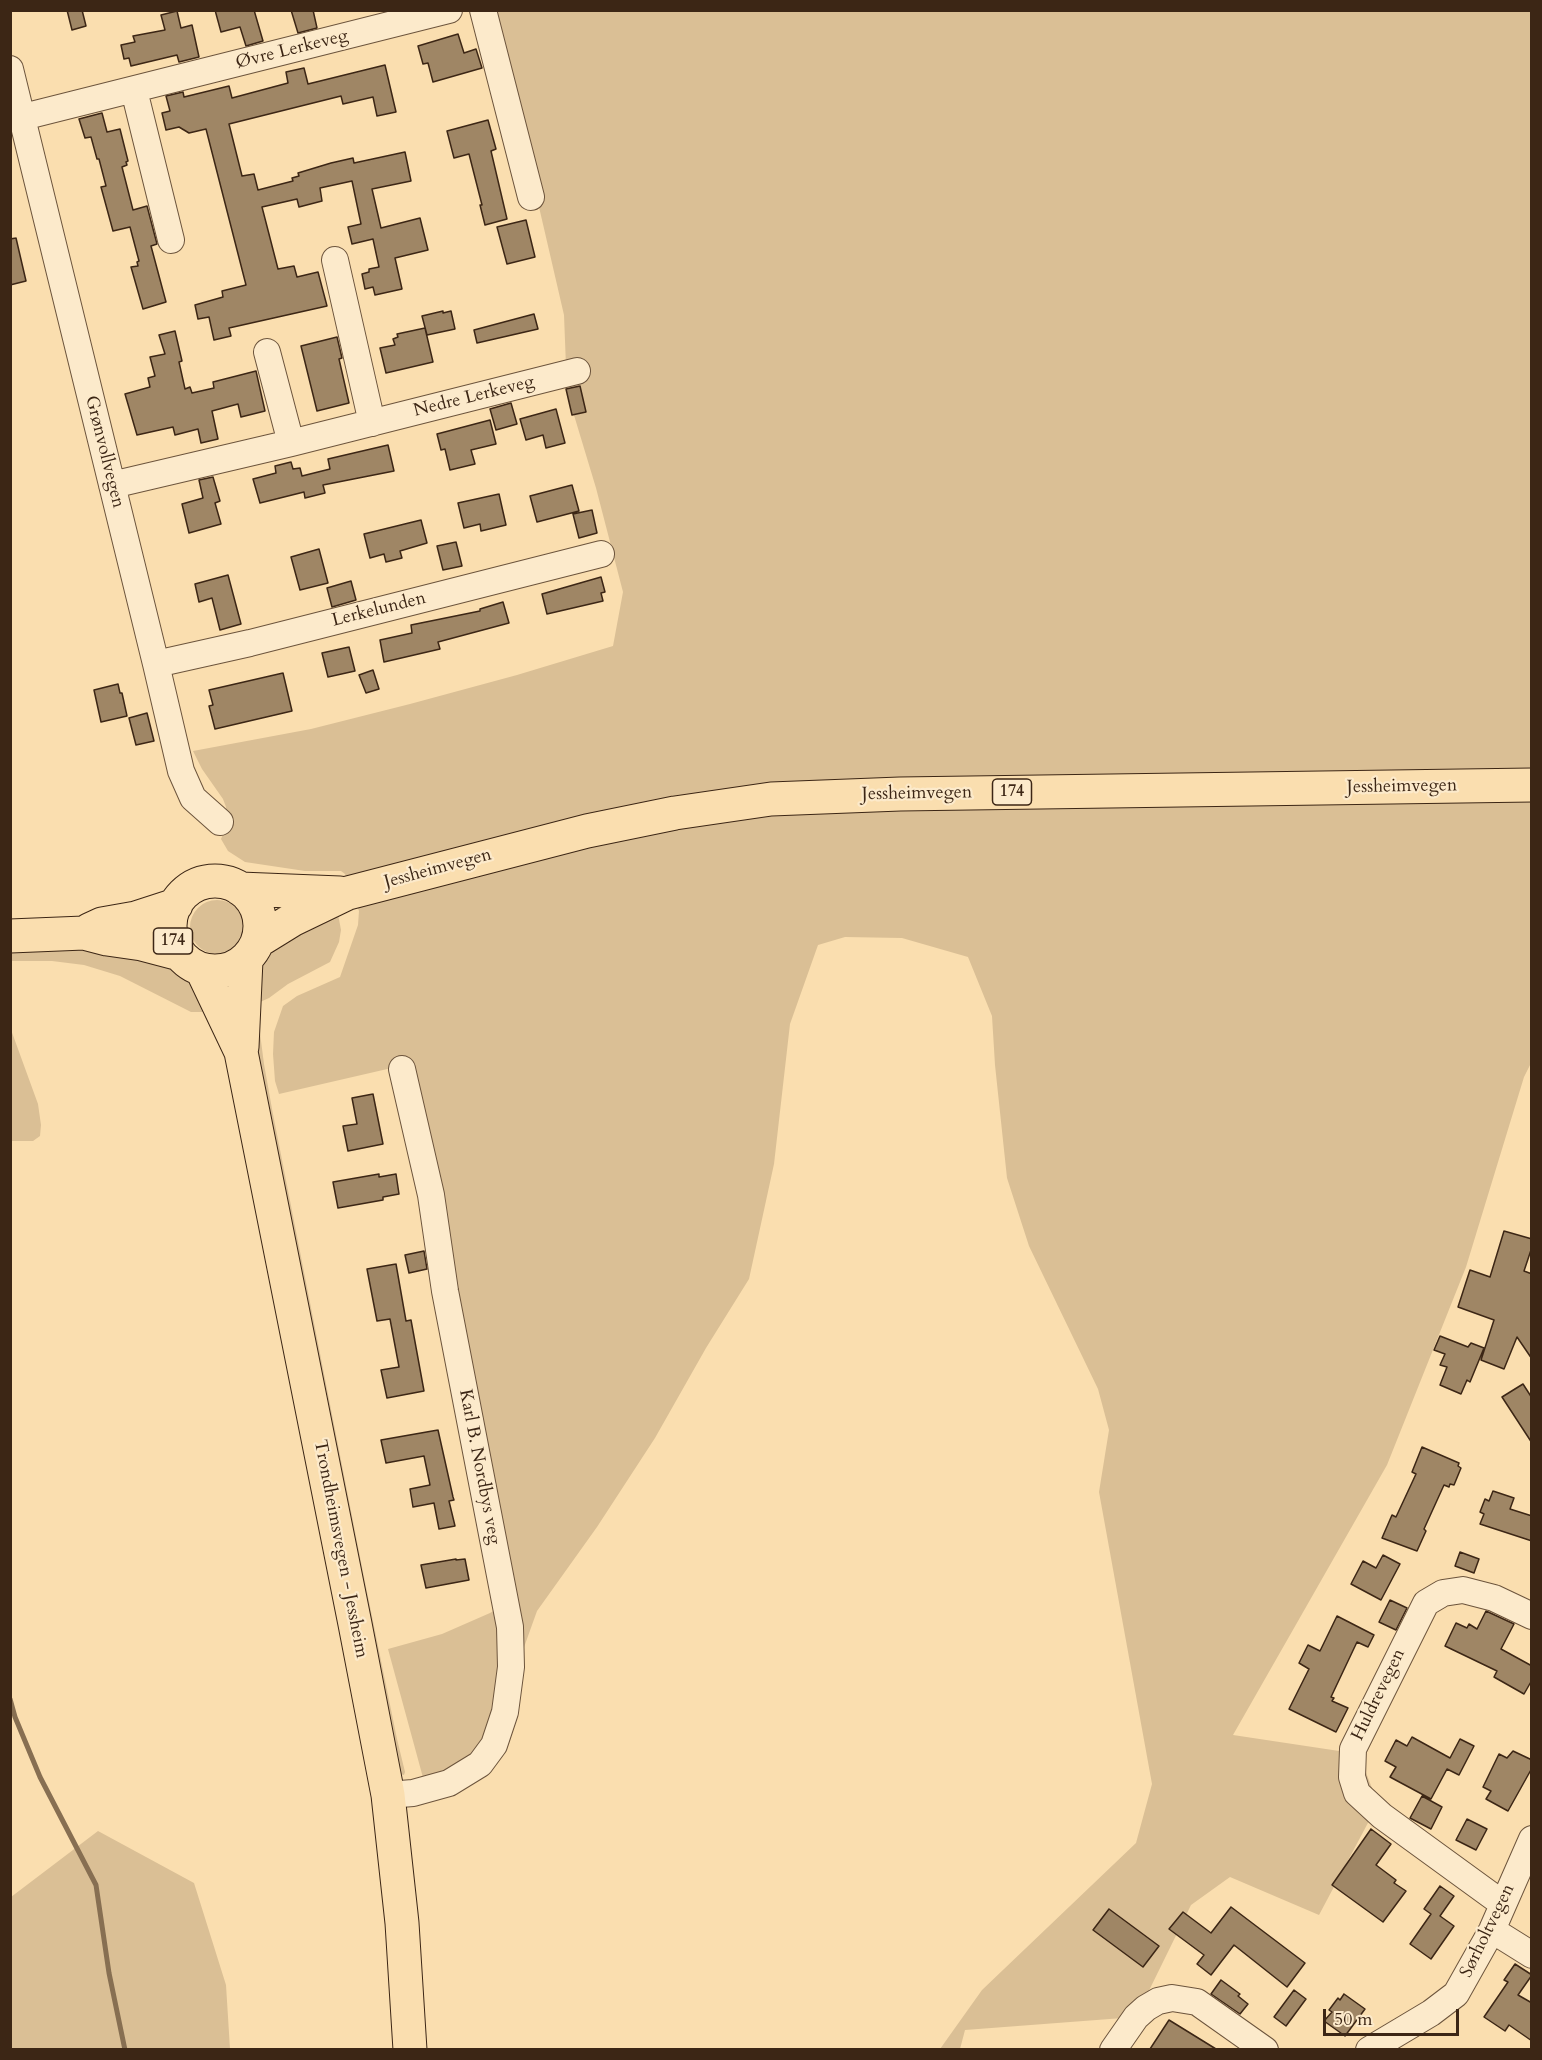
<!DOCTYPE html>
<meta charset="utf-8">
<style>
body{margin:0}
#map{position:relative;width:1542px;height:2060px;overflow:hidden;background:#fadeaf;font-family:Cardo,serif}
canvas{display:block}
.frame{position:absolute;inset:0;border:12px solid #3c2615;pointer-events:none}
.scale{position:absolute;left:1323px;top:2009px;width:136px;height:27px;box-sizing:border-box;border:3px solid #3c2615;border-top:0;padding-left:8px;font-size:18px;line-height:21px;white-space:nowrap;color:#3c2615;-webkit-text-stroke:4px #fceacb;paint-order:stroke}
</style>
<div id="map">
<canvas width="1542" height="2060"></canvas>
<div class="frame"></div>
<div class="scale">50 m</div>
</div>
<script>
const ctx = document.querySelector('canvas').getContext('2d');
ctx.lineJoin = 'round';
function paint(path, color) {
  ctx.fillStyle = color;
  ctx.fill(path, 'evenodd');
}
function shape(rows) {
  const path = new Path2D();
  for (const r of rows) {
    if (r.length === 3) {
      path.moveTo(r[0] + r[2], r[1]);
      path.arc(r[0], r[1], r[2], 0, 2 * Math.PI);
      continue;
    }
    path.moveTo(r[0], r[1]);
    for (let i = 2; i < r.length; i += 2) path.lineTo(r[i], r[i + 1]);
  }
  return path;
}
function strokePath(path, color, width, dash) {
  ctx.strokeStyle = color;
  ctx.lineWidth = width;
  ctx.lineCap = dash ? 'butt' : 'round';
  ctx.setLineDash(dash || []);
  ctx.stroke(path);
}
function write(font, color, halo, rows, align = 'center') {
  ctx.font = font + ' Cardo,serif';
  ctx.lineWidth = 4.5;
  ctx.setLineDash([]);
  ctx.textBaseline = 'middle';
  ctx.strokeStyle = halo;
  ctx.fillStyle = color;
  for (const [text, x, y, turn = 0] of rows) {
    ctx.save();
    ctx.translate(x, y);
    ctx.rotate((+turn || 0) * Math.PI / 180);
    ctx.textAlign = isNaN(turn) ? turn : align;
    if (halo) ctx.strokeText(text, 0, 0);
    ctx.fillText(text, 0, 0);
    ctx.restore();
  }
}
const green = shape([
 [488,11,1531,11,1531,1063,1524,1077,1466,1267,1387,1465,1233,1735,1359,1754,1378,1804,1319,1915,1230,1877,1191,1905,1136,2017,965,2030,960,2049,940,2049,982,1990,1136,1843,1152,1784,1099,1492,1109,1430,1098,1389,1029,1246,1007,1178,995,1065,992,1016,968,957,902,938,845,937,818,945,790,1024,774,1164,749,1279,706,1348,655,1438,597,1527,537,1611,504,1703,470,1770,425,1785,388,1649,442,1634,490,1613,512,1600,409,1064,279,1094,275,1081,273,1054,274,1032,283,1006,297,996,340,977,358,925,359,911,345,874,341,871,305,871,245,862,228,851,221,839,226,827,226,807,223,799,202,769,193,751,311,729,410,704,517,675,613,646,623,592,596,488,567,392,564,315,533,181],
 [217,927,27],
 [338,914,341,930,339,942,330,962,288,984,269,998,260,1002,259,972,267,953,275,942],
 [96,947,177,970,188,977,207,1012,191,1012,120,976,84,965,52,961,11,961,11,950],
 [258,1018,264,1064,272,1109,363,1572,397,1739,405,1772,404,1775,400,1774,256,1064],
 [10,1027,38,1104,41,1125,40,1136,33,1141,11,1141],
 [98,1831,194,1883,226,1985,230,2049,11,2049,11,1897]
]);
const stream = shape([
 [10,1699,15,1717,40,1777,96,1885,109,1973,125,2050]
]);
const building = shape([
 [67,10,82,10,86,26,72,30,67,10],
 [215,10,254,10,263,41,246,46,240,27,221,32,215,10],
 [291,10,313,10,317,28,298,33,291,10],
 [177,11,181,28,192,25,199,57,179,62,177,55,131,66,129,58,124,59,121,45,135,42,133,36,165,30,161,15,177,11],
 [458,34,464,53,476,49,482,68,433,82,428,63,423,64,418,46,458,34],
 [385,65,396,112,377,116,373,97,343,104,341,96,229,124,242,176,254,174,258,190,293,181,292,178,299,176,298,173,331,163,353,158,354,163,405,152,411,181,372,189,381,228,420,218,428,250,395,258,402,289,375,295,373,287,365,289,362,274,369,272,369,269,379,267,373,239,352,244,348,227,361,224,352,181,320,188,322,201,299,207,297,199,262,207,278,269,294,266,297,277,318,272,327,306,229,328,231,336,214,340,209,317,198,319,195,305,223,297,222,291,246,285,206,129,189,133,179,127,166,130,162,113,170,111,166,96,183,92,184,97,229,86,232,98,288,83,286,72,304,68,308,84,385,65],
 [102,113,107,132,120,129,128,161,126,162,127,165,122,167,133,210,147,206,157,244,151,246,166,302,143,309,131,267,138,266,137,262,139,261,130,227,113,231,101,187,106,186,99,159,97,159,91,137,85,138,79,119,102,113],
 [488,120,496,149,491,151,507,219,485,225,480,205,482,205,469,154,454,158,447,131,488,120],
 [526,220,535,257,507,264,497,227,526,220],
 [16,238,26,281,10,285,10,239,16,238],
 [443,311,443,313,451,311,455,329,427,335,422,316,443,311],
 [534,314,538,329,477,343,474,330,534,314],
 [425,328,433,362,386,373,380,348,395,345,393,339,398,337,397,334,425,328],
 [175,331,182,361,179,362,185,389,190,387,192,393,214,388,213,382,256,371,265,411,241,417,238,404,212,411,218,439,201,443,198,429,175,435,173,427,137,435,125,394,150,387,148,378,155,376,150,357,165,354,159,335,175,331],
 [337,337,342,358,339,359,349,403,317,411,301,346,337,337],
 [580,386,586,412,572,415,566,389,580,386],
 [511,403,517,424,496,430,490,409,511,403],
 [556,409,565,443,546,448,543,435,526,440,520,419,556,409],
 [490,420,496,444,471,450,475,464,450,470,445,449,441,450,437,434,490,420],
 [388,445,394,471,323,485,325,493,305,498,304,492,260,503,253,479,276,473,275,466,291,462,293,469,300,468,302,476,330,469,328,459,388,445],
 [213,477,220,501,215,503,221,524,189,533,182,504,203,498,199,480,213,477],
 [572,485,579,511,537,522,530,496,572,485],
 [499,494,506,525,481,531,480,524,464,528,458,503,499,494],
 [592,510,597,533,579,538,573,514,592,510],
 [421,520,427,543,400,551,402,558,386,562,384,554,370,558,364,534,421,520],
 [456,542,462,566,443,570,437,546,456,542],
 [319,549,328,583,300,590,291,557,319,549],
 [228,575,241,624,220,630,212,598,199,602,195,584,228,575],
 [601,577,605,592,601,593,603,601,547,614,542,594,601,577],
 [351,581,356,600,332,607,327,588,351,581],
 [503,602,509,623,438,642,440,649,384,662,380,640,412,633,411,625,480,611,480,609,503,602],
 [349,647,355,671,328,677,322,653,349,647],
 [373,670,379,689,366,693,359,675,373,670],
 [283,673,292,711,215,729,209,706,213,705,209,690,283,673],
 [118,684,120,693,122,693,127,716,101,722,94,690,118,684],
 [147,713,154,741,136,745,129,718,147,713],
 [373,1094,383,1144,348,1151,343,1126,357,1124,352,1098,373,1094],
 [379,1174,379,1177,396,1174,399,1194,383,1197,383,1200,338,1208,333,1182,379,1174],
 [1504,1231,1532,1239,1532,1247,1524,1271,1532,1274,1532,1359,1517,1337,1504,1369,1481,1360,1494,1320,1458,1307,1470,1270,1490,1277,1504,1231],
 [424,1251,427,1269,409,1273,405,1255,424,1251],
 [396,1264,406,1321,411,1320,424,1391,387,1398,381,1370,399,1367,390,1319,377,1321,367,1269,396,1264],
 [1440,1336,1468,1347,1471,1343,1484,1348,1470,1382,1467,1380,1461,1394,1440,1385,1447,1367,1440,1365,1445,1354,1434,1350,1440,1336],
 [1523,1384,1532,1398,1532,1443,1502,1397,1523,1384],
 [438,1430,453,1497,454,1500,449,1501,455,1526,439,1529,434,1503,413,1507,410,1489,430,1485,424,1456,386,1463,381,1440,438,1430],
 [1422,1447,1459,1463,1458,1466,1461,1468,1454,1485,1450,1484,1449,1487,1444,1485,1424,1529,1426,1531,1417,1551,1382,1538,1392,1515,1396,1517,1416,1474,1412,1472,1422,1447],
 [1493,1491,1514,1498,1510,1509,1532,1516,1532,1541,1480,1524,1484,1514,1480,1512,1485,1499,1489,1501,1493,1491],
 [1460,1552,1479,1559,1474,1573,1455,1566,1460,1552],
 [1383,1555,1400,1564,1381,1600,1351,1584,1363,1561,1376,1568,1383,1555],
 [456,1559,456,1560,465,1559,469,1580,426,1588,421,1565,456,1559],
 [1390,1600,1407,1608,1396,1630,1379,1622,1390,1600],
 [1486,1611,1514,1624,1501,1649,1532,1666,1532,1680,1524,1694,1494,1677,1497,1671,1445,1646,1456,1623,1467,1628,1469,1624,1477,1629,1486,1611],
 [1337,1616,1374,1635,1368,1647,1357,1642,1331,1697,1334,1698,1332,1701,1348,1708,1336,1732,1289,1709,1309,1669,1299,1663,1308,1645,1320,1651,1337,1616],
 [1412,1737,1450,1758,1460,1739,1474,1746,1459,1775,1447,1769,1431,1799,1390,1777,1396,1767,1385,1761,1396,1740,1407,1746,1412,1737],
 [1513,1751,1532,1760,1532,1768,1508,1811,1486,1799,1491,1791,1483,1787,1499,1754,1507,1758,1513,1751],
 [1422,1796,1442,1807,1431,1829,1410,1818,1422,1796],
 [1467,1819,1487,1829,1476,1850,1456,1840,1467,1819],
 [1371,1829,1391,1844,1376,1865,1396,1880,1394,1883,1406,1891,1383,1922,1332,1885,1371,1829],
 [1440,1886,1454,1896,1440,1916,1454,1926,1431,1959,1410,1944,1431,1914,1424,1909,1440,1886],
 [1231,1907,1305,1963,1287,1987,1234,1945,1211,1975,1197,1964,1204,1955,1169,1929,1183,1912,1211,1933,1231,1907],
 [1109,1909,1159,1946,1143,1967,1093,1930,1109,1909],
 [1515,1964,1532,1975,1518,1995,1532,2003,1532,2041,1509,2025,1505,2031,1484,2017,1508,1982,1504,1980,1515,1964],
 [1221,1980,1240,1994,1238,1996,1248,2004,1240,2014,1211,1994,1221,1980],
 [1294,1990,1306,1999,1286,2026,1274,2017,1294,1990],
 [1344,1994,1365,2009,1345,2036,1324,2021,1332,2012,1329,2010,1338,1998,1340,2000,1344,1994],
 [1169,2020,1216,2049,1150,2049,1169,2020]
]);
const minor = shape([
 [483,10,531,197],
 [10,69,156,664,181,771,193,798,220,822],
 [134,90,171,240],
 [23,117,449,10],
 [335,260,372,423],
 [267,352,291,443],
 [112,485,291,443,577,371],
 [156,664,250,643,601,554],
 [388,1795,413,1793,449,1783,480,1764,494,1745,505,1712,511,1667,510,1627,445,1291,431,1195,402,1069],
 [1503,1904,1382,1816,1357,1793,1352,1777,1353,1749,1426,1603,1443,1593,1463,1590,1494,1598,1532,1616],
 [1492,1930,1532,1955],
 [1113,2050,1136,2017,1146,2008,1158,2001,1172,1998,1197,2002,1265,2050],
 [1369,2050,1431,2013,1456,1994,1492,1930,1532,1839]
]);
const major = shape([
 [215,926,45],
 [240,889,340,893],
 [89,930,102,924,136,918,176,905],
 [10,936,84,933,107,939,142,944,180,954],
 [258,941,292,920,348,893,587,831,675,813,771,799,900,794,1532,785],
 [202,970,241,1052,355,1624,388,1795,402,1923,410,2050],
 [242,1047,246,960]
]);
const shields = [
 [1012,792,39],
 [173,941,39]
];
const shieldNames = [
 ["174",1012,792],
 ["174",173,941]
];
const streetNames = [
 ["Øvre Lerkeveg",292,50,-14],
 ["Nedre Lerkeveg",474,397,-14],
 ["Grønvollvegen",104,452,76],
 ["Lerkelunden",379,610,-14],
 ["Jessheimvegen",1402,787,-1],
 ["Jessheimvegen",917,794,-1],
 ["Jessheimvegen",438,869,-15],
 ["Karl B. Nordbys veg",479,1467,79],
 ["Trondheimsvegen - Jessheim",340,1549,79],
 ["Huldrevegen",1379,1695,-64],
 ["Sørholtvegen",1488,1931,-64]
];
paint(green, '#dabf95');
strokePath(stream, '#876f52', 5);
paint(building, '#9f8665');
strokePath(building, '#3c2615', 1.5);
strokePath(minor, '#6c543c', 28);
strokePath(major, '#3c2615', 35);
strokePath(minor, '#fceacb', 26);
strokePath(major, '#fadeaf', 33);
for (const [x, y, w] of shields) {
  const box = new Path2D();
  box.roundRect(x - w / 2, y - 13, w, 26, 4.5);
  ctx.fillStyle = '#fceacb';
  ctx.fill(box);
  strokePath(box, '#3c2615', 1.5);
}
write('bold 16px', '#3c2615', null, shieldNames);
write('18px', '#3c2615', '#fceacb', streetNames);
</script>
